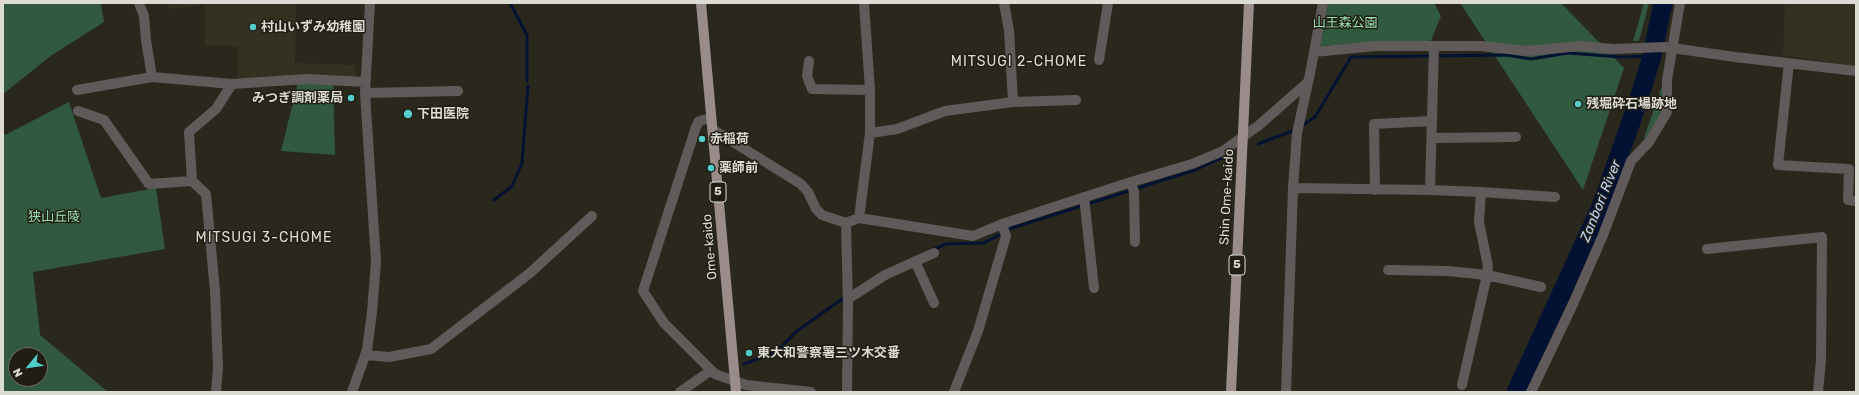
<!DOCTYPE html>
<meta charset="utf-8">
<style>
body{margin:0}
#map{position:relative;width:1859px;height:395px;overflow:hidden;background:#2a281d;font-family:Rubik,sans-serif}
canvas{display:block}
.frame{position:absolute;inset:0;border:4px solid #dcdbd4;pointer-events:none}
.north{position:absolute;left:8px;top:347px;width:40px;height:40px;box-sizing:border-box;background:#201e14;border:1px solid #6b6a61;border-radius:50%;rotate:241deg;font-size:11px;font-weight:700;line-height:16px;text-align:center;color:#dcdbd4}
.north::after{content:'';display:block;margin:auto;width:14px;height:18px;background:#53cdc9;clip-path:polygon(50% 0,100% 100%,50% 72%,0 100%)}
</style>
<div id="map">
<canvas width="1859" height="395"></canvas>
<div class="frame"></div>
<div class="north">N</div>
</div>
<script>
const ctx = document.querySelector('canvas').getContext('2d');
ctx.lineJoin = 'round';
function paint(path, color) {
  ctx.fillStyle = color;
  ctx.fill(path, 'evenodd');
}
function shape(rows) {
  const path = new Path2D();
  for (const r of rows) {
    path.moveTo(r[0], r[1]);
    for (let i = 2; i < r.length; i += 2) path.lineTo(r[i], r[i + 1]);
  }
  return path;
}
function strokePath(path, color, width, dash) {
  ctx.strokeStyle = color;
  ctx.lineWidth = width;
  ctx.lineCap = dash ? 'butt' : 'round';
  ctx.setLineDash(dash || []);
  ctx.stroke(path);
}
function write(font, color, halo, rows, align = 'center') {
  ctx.font = font + ' Rubik,"Noto Sans JP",sans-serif';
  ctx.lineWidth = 3;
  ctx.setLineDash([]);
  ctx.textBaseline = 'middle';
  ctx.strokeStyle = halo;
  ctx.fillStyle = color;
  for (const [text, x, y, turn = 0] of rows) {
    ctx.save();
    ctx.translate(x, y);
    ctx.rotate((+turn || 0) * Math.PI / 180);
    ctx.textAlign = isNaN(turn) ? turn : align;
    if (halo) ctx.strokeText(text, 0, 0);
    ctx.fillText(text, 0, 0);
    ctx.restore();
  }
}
const built = shape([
 [168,3,296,3,295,63,355,65,356,77,238,81,238,46,205,46,205,5,169,9],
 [1785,3,1856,3,1856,67,1783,55]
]);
const green = shape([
 [3,3,101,3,104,22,52,55,3,94],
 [1328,3,1434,3,1441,16,1430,43,1375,42,1320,46],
 [1460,3,1561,3,1624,68,1583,190],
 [1644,3,1649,3,1639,41,1633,41],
 [298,82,333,82,335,155,281,151],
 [1663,83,1664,109,1645,139,1644,138],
 [69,102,101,198,156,188,165,249,33,272,40,335,108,392,3,392,3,132,5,135],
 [16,355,40,355,40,379,16,379]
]);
const stream = shape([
 [510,3,527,35,527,81],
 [1300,127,1315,117,1351,57,1506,55,1531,59,1568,53,1621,57,1652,56],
 [1258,144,1295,130],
 [494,200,512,186,522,163,528,86],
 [932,250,946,244,984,243,1012,228,1195,170,1226,156],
 [744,364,776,352,797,331,845,297]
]);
const river = shape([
 [1516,392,1601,207,1639,99,1652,56,1663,3]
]);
const minor = shape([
 [139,3,144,16,146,40,152,77],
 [1314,52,1375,46,1481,46,1527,51,1581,46,1613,49,1665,47,1735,57,1856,71],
 [1099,60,1108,3],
 [809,61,807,76,812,89,870,90],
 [1789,63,1778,165,1849,169,1848,200,1856,201],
 [77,90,152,77,232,84,307,79,365,82],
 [365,93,458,91],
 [1013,102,1076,100],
 [78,111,104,120,149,184,192,181],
 [711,118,699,121,696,127,643,291,664,323,715,374,746,385,811,392],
 [712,129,801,184,808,192,816,209,822,215,846,223,859,218,973,236,1002,224,1131,182,1192,164,1223,151,1258,126,1307,83],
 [870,133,897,129,945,111,1013,102,1009,30,1004,3],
 [1432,138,1516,137],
 [1131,182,1134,192,1135,242],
 [1293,188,1430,190,1434,46],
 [1375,190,1374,124,1432,121],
 [1430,190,1481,192,1555,197],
 [1084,197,1094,288],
 [859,218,870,133,870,90,864,3],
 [846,223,848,305,847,392],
 [1707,249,1822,237,1821,360,1818,392],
 [915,261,934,303],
 [1388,270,1448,271,1487,275,1541,287],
 [848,299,885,275,934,253],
 [365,355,389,357,431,349,530,273,592,216],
 [1462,385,1487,275,1488,266,1479,222,1481,192],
 [216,392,218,368,215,291,206,194,192,181,189,132,216,109,232,84],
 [352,392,367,350,372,312,376,262,365,93,370,3],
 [680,392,710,371],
 [954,392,978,331,1006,236,1002,224],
 [1286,392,1293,188,1297,133,1311,69,1323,3],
 [1531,392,1573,304,1603,235,1631,161,1649,142,1667,112,1667,80,1680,3]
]);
const major = shape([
 [701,3,736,392],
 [1231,392,1249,3]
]);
const markers = [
 [253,27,4,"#53cdc9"],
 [351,98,4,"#53cdc9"],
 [1578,104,4,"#53cdc9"],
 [408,114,5,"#53cdc9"],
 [702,139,4,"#53cdc9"],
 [711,168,4,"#53cdc9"],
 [749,353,4,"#53cdc9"]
];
const shields = [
 [718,192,16],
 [1237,265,16]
];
const shieldNames = [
 ["5",718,192],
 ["5",1237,265]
];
const parkNames = [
 ["山王森公園",1345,23],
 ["狭山丘陵",54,217]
];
const poiNames = [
 ["村山いずみ幼稚園",261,27],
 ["みつぎ調剤薬局",343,98,"right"],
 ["残堀砕石場跡地",1586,104],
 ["下田医院",417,114],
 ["赤稲荷",710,139],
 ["薬師前",719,168],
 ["東大和警察署三ツ木交番",757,353]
];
const streetNames = [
 ["Shin Ome-kaido",1227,197,-87],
 ["Ome-kaido",710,247,-95]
];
const neighbourhoodNames = [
 ["MITSUGI 2-CHOME",1019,62],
 ["MITSUGI 3-CHOME",264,238]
];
const waterNames = [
 ["Zanbori River",1601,201,-68]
];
paint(built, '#353120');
paint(green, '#30593f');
strokePath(stream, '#031232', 3);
strokePath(river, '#031232', 19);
strokePath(minor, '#615a5a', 10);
strokePath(major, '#998c8b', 10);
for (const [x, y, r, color] of markers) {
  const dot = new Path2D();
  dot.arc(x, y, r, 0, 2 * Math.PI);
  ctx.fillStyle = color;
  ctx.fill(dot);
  strokePath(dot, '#201e14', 1.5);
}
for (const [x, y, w] of shields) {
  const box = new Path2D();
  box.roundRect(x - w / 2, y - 10, w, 20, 3);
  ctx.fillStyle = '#201e14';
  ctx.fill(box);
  strokePath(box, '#dcdbd4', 1);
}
write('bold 12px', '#dcdbd4', null, shieldNames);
write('13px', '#99e0b1', '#201e14', parkNames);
write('bold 13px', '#dcdbd4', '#201e14', poiNames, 'left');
write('13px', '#dcdbd4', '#201e14', streetNames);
ctx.letterSpacing = '1px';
write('14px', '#dcdbd4', '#201e14', neighbourhoodNames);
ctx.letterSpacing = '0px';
write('italic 14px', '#bcd2f8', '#201e14', waterNames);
</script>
